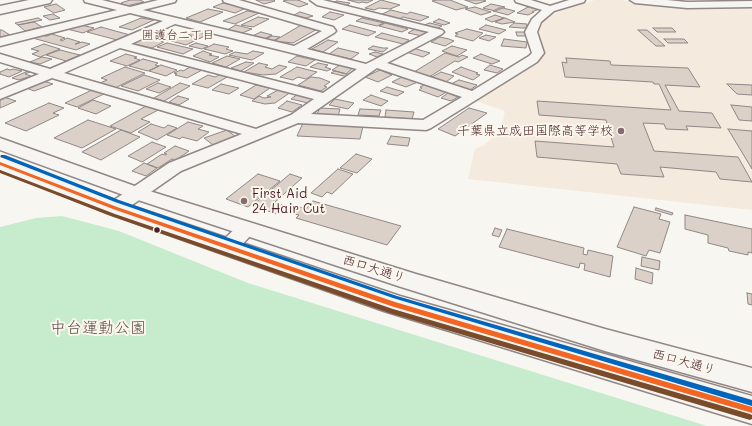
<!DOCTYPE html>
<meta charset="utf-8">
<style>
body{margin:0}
canvas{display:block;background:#f8f6f0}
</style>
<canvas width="752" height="426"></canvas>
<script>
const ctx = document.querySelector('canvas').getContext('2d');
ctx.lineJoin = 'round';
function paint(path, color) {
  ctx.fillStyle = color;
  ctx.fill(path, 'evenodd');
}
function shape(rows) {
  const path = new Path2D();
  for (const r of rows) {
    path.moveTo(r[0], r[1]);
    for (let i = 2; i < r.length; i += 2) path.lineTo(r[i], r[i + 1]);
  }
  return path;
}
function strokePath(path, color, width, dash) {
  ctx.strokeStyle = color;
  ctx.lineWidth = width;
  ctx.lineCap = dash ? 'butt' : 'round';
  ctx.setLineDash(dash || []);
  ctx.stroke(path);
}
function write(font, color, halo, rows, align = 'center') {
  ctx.font = font + ' Mali,"Klee One",sans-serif';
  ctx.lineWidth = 4;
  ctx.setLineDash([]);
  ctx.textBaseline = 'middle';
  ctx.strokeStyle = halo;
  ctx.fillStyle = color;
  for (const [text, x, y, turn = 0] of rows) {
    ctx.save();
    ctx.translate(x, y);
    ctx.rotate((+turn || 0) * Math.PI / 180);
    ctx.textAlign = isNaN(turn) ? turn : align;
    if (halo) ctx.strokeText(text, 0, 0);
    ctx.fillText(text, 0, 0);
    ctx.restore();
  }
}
const built = shape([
 [595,0,619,0,679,7,752,7,752,210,468,179,475,149,484,145,501,130,505,111,473,100,538,61,542,54,538,32,539,25,550,16,563,10]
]);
const green = shape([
 [62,216,119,231,248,283,707,426,0,426,0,227,36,218]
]);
const building = shape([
 [130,0,140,0,144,2,126,6,121,3,130,0],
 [256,0,274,0,275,1,264,4,256,0],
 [287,0,299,0,298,0,308,4,299,7,283,1,287,0],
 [348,0,373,0,367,3,362,2,359,3,348,0],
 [381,0,400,5,390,9,379,8,374,10,365,8,381,0],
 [436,0,450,0,468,7,456,10,432,1,436,0],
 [465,0,483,0,486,1,476,4,465,0],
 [337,1,350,3,345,7,331,3,337,1],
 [223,3,246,8,235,13,213,7,223,3],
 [56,4,65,10,54,13,44,7,56,4],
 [491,4,505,7,495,11,483,8,491,4],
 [475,7,491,12,481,15,465,9,475,7],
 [528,7,539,9,532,12,534,12,528,15,517,13,528,7],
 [499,8,503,8,515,11,508,15,493,11,499,8],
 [208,9,223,12,200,22,186,18,208,9],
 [391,10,407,14,410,12,429,17,420,21,403,17,399,19,380,15,391,10],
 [247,11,259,13,235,24,223,21,247,11],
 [300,12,313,16,306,18,294,15,300,12],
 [330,12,344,15,334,20,322,17,330,12],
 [53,14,60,18,50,20,43,16,53,14],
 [495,15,504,18,492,22,485,19,495,15],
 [258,17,269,19,253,27,241,25,258,17],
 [38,18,42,20,18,25,15,23,38,18],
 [141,18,154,20,132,30,119,27,141,18],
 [362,18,384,23,377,26,356,21,362,18],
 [505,18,515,22,502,24,495,22,505,18],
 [439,19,450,23,444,25,433,22,439,19],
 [34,22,42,27,25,31,18,25,34,22],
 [385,23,408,29,402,32,379,26,385,23],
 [430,23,442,26,436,29,424,25,430,23],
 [514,23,527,24,526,28,522,28,509,27,514,23],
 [303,24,319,28,293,43,274,41,303,24],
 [81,25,94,28,83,33,67,29,81,25],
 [236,25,252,29,242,33,227,30,236,25],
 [350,25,376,32,368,36,342,29,350,25],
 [486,25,506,30,499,34,479,29,486,25],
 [101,27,130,35,117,40,87,32,101,27],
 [653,28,672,28,676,32,657,32,653,28],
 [415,29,429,32,422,36,408,33,415,29],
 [467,29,483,33,473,41,455,36,458,34,455,33,467,29],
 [0,30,2,30,10,35,0,37,0,30],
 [638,30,647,30,665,46,656,46,638,30],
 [43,32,50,34,45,36,47,36,52,34,65,38,60,40,62,41,67,38,80,42,75,44,76,44,82,42,90,44,76,50,29,37,43,32],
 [195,32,209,34,186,45,171,41,180,37,186,39,192,36,188,35,195,32],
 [261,32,272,35,264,39,252,36,261,32],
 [516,32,526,32,527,36,517,36,516,32],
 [382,33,409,40,403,44,375,37,382,33],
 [169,35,177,38,170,41,162,39,169,35],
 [486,35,496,37,489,41,479,38,486,35],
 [272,36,280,37,273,41,265,39,272,36],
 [142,37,149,37,164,42,152,48,130,43,142,37],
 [440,37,449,39,454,41,445,46,431,42,440,37],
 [504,39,527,42,526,48,501,46,504,39],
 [664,39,684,39,688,43,668,43,664,39],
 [328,40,338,42,323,52,312,49,328,40],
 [167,43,193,49,183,54,157,47,167,43],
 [196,43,208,46,202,49,189,46,196,43],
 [44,44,60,49,40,57,32,54,39,51,31,49,44,44],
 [214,44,229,47,226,49,233,51,225,54,204,49,214,44],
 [373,46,383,48,388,48,383,52,368,49,373,46],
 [452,46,467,50,457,56,442,51,452,46],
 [338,48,359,53,351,59,329,54,338,48],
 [413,48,430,53,423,57,406,52,413,48],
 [60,50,80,55,66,61,46,55,60,50],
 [203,51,212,54,209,55,219,57,210,62,193,56,203,51],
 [253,51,264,53,252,60,229,55,235,52,247,54,253,51],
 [375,52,383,54,377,57,369,54,375,52],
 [445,53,459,57,462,55,468,57,458,62,455,61,429,77,414,72,445,53],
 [126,54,137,57,134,58,140,60,127,66,110,61,126,54],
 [481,54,500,61,492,64,473,58,481,54],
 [227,56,240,59,226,67,212,63,227,56],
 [297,56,315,60,306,66,288,62,297,56],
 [42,57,52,59,40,64,30,62,42,57],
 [566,58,610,61,611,65,688,68,700,87,665,85,679,111,712,113,721,128,686,126,688,130,666,129,664,124,643,123,654,151,738,157,752,182,720,179,716,172,660,167,664,177,621,174,617,164,537,157,535,141,614,147,606,120,539,115,537,101,671,110,659,84,654,84,653,82,565,77,562,62,567,63,566,58],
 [143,59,158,63,155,65,159,66,148,71,129,66,143,59],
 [246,62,254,63,241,71,231,68,246,62],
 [259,63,268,65,265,67,272,69,279,65,287,67,276,74,263,75,244,72,259,63],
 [318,63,328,65,325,67,331,69,327,71,310,67,318,63],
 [161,65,177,70,166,76,149,71,161,65],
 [340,65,353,68,346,74,332,70,340,65],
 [490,65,503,69,497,73,484,70,490,65],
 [192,66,204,69,187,78,175,75,177,74,174,73,181,70,183,71,192,66],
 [125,67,145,73,115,88,100,83,107,80,101,78,125,67],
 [297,67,317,72,306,79,298,77,293,80,280,77,297,67],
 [461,67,478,73,476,74,480,75,473,80,452,72,461,67],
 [7,69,10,70,13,69,22,71,9,77,0,74,0,72,7,69],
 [380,70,392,75,378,82,365,77,380,70],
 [28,71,30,72,25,74,31,76,19,80,12,78,28,71],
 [335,71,351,75,348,77,331,73,335,71],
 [441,72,454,76,446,82,432,77,441,72],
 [221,74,229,76,208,88,192,84,208,75,215,77,221,74],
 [144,75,160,80,138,91,121,86,144,75],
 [406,75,420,81,406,87,392,82,406,75],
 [311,77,320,78,330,82,324,86,327,87,321,91,298,85,311,77],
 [40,80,53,84,34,91,24,87,40,80],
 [459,80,477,85,470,90,451,84,459,80],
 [158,83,171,87,159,93,146,89,158,83],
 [180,83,190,86,164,101,154,98,180,83],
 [428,83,450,90,438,97,419,90,422,88,420,87,428,83],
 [221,84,239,88,229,94,212,90,221,84],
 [727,84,752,85,752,95,737,94,727,84],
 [256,85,270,88,254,99,240,95,256,85],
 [387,87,404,92,397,96,380,91,387,87],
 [94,89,106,93,77,107,65,103,94,89],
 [280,89,291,92,275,103,265,104,252,101,259,96,264,98,271,97,267,96,280,89],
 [448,93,458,97,451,101,441,98,448,93],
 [298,94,314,99,308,103,291,99,298,94],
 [371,95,388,101,381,106,363,100,371,95],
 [178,96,189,99,179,105,169,102,178,96],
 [4,97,16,101,0,108,0,98,4,97],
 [335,99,354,103,348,109,329,105,335,99],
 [93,100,111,106,96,114,78,108,93,100],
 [287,101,302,105,292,112,278,108,287,101],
 [49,103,64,108,53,113,59,115,26,131,5,123,49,103],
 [148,105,160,109,141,119,150,122,131,133,110,126,148,105],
 [731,105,752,107,752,121,739,120,731,105],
 [320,108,340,109,338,116,317,114,320,108],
 [469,108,487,113,455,136,438,129,469,108],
 [360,109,381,110,379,116,358,115,360,109],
 [386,110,414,112,412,119,385,117,386,110],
 [88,120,116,129,82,148,54,138,88,120],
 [188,122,203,126,198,129,209,132,197,141,182,137,180,139,167,135,188,122],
 [303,123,363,126,360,139,297,136,303,123],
 [151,124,164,128,168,125,177,128,157,140,138,132,151,124],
 [728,129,752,131,752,169,728,129],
 [121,130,140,137,101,160,82,152,121,130],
 [227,130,236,137,213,145,204,138,227,130],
 [391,136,410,138,408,146,387,144,391,136],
 [152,142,166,147,142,162,128,156,152,142],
 [175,146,189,151,176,160,172,159,158,168,147,164,162,154,165,155,167,154,164,153,175,146],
 [356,154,372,159,357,173,340,168,356,154],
 [144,163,157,168,146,176,132,171,144,163],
 [338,169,353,174,332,194,327,192,322,197,311,193,338,169],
 [258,174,280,181,248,207,226,199,258,174],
 [290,174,302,178,275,202,285,206,276,214,253,205,290,174],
 [313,201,401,226,387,245,296,218,299,215,290,213,296,206,306,209,313,201],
 [634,207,661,214,659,219,670,222,660,253,649,250,646,256,617,247,634,207],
 [656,208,673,213,672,215,655,210,656,208],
 [685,215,752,229,752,253,748,252,748,255,729,251,728,248,708,243,708,235,685,229,685,215],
 [495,228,502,230,499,237,492,235,495,228],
 [507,229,584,248,583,254,587,255,588,250,613,256,610,277,584,270,585,264,580,263,579,268,499,247,507,229],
 [642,257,660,261,659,270,641,266,642,257],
 [636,268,653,273,652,284,635,279,636,268],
 [747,293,752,294,752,305,748,304,747,293]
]);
const minor = shape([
 [84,0,102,0,130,7,158,0,176,0,175,2,143,10,294,46,322,31,224,2,223,0,239,0,333,27,336,31,334,33,307,49,366,64,429,32,317,5,310,0,323,0,442,30,444,32,442,34,387,63,472,91,529,56,532,53,525,32,532,19,542,10,516,2,515,0,531,0,550,6,569,0,585,0,584,2,554,11,541,22,537,32,544,53,537,62,431,128,426,130,298,123,181,171,122,212,115,214,108,212,106,208,108,204,169,163,242,134,52,78,0,99,0,90,39,74,0,62,0,54,50,69,163,21,130,13,0,46,0,38,117,10,85,2,84,0],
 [175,24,357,69,323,93,131,44,175,24],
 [120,48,314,99,291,115,256,129,64,73,120,48],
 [377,68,462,97,423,120,311,114,377,68],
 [630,0,667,0,687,2,752,1,752,7,687,8,635,3,630,0],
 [246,223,253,225,256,229,253,233,235,252,228,254,221,252,218,247,221,242,239,225,246,223]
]);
const tertiary = shape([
 [29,0,52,0,50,3,0,14,0,6,29,0],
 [0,138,143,189,416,274,605,329,752,368,752,392,605,351,398,286,129,197,0,150,0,138],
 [0,157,123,203,400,296,752,396,752,424,384,311,107,213,0,170,0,157]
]);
const bus1 = shape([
 [0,162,117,207,395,302,752,407,752,413,391,306,113,209,0,165,0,162]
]);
const bus2 = shape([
 [0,170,115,214,393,309,750,414,752,415,752,419,750,420,389,313,111,216,0,173,0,170]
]);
const bus3 = shape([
 [1,155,5,155,119,200,397,296,752,400,752,406,393,298,115,202,1,157,1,155]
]);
const markers = [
 [621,131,4,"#876a70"],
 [244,201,4,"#876a70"],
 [157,230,3.5,"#4a1f2b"]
];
const farNeighbourhoodnames = [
 ["囲護台二丁目",178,35]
];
const poiNames = [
 ["千葉県立成田国際高等学校",613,131],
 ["First Aid",252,194,"left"],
 ["24 Hair Cut",252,209,"left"]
];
const streetNames = [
 ["西口大通り",374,269,17],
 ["西口大通り",684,362,15]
];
const nearParknames = [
 ["中台運動公園",98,328]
];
paint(built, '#f5eade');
paint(green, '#c7eccd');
paint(building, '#dbd1c8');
strokePath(building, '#918787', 1);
strokePath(minor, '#918787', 3);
strokePath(tertiary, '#918787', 3);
paint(minor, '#f6f5f1');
paint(tertiary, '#f6f5f1');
paint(bus1, '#f26522');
paint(bus2, '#7a4b2a');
paint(bus3, '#0065bd');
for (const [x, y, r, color] of markers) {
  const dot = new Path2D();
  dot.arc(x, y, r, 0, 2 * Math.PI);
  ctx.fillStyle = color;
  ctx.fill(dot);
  strokePath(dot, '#fbf7ec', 1.5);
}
write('12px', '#4a1f2b', '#fbf7ec', farNeighbourhoodnames);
write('13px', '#4a1f2b', '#fbf7ec', poiNames, 'right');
write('13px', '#4a1f2b', '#fbf7ec', streetNames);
write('16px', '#5f504c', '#fbf7ec', nearParknames);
</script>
